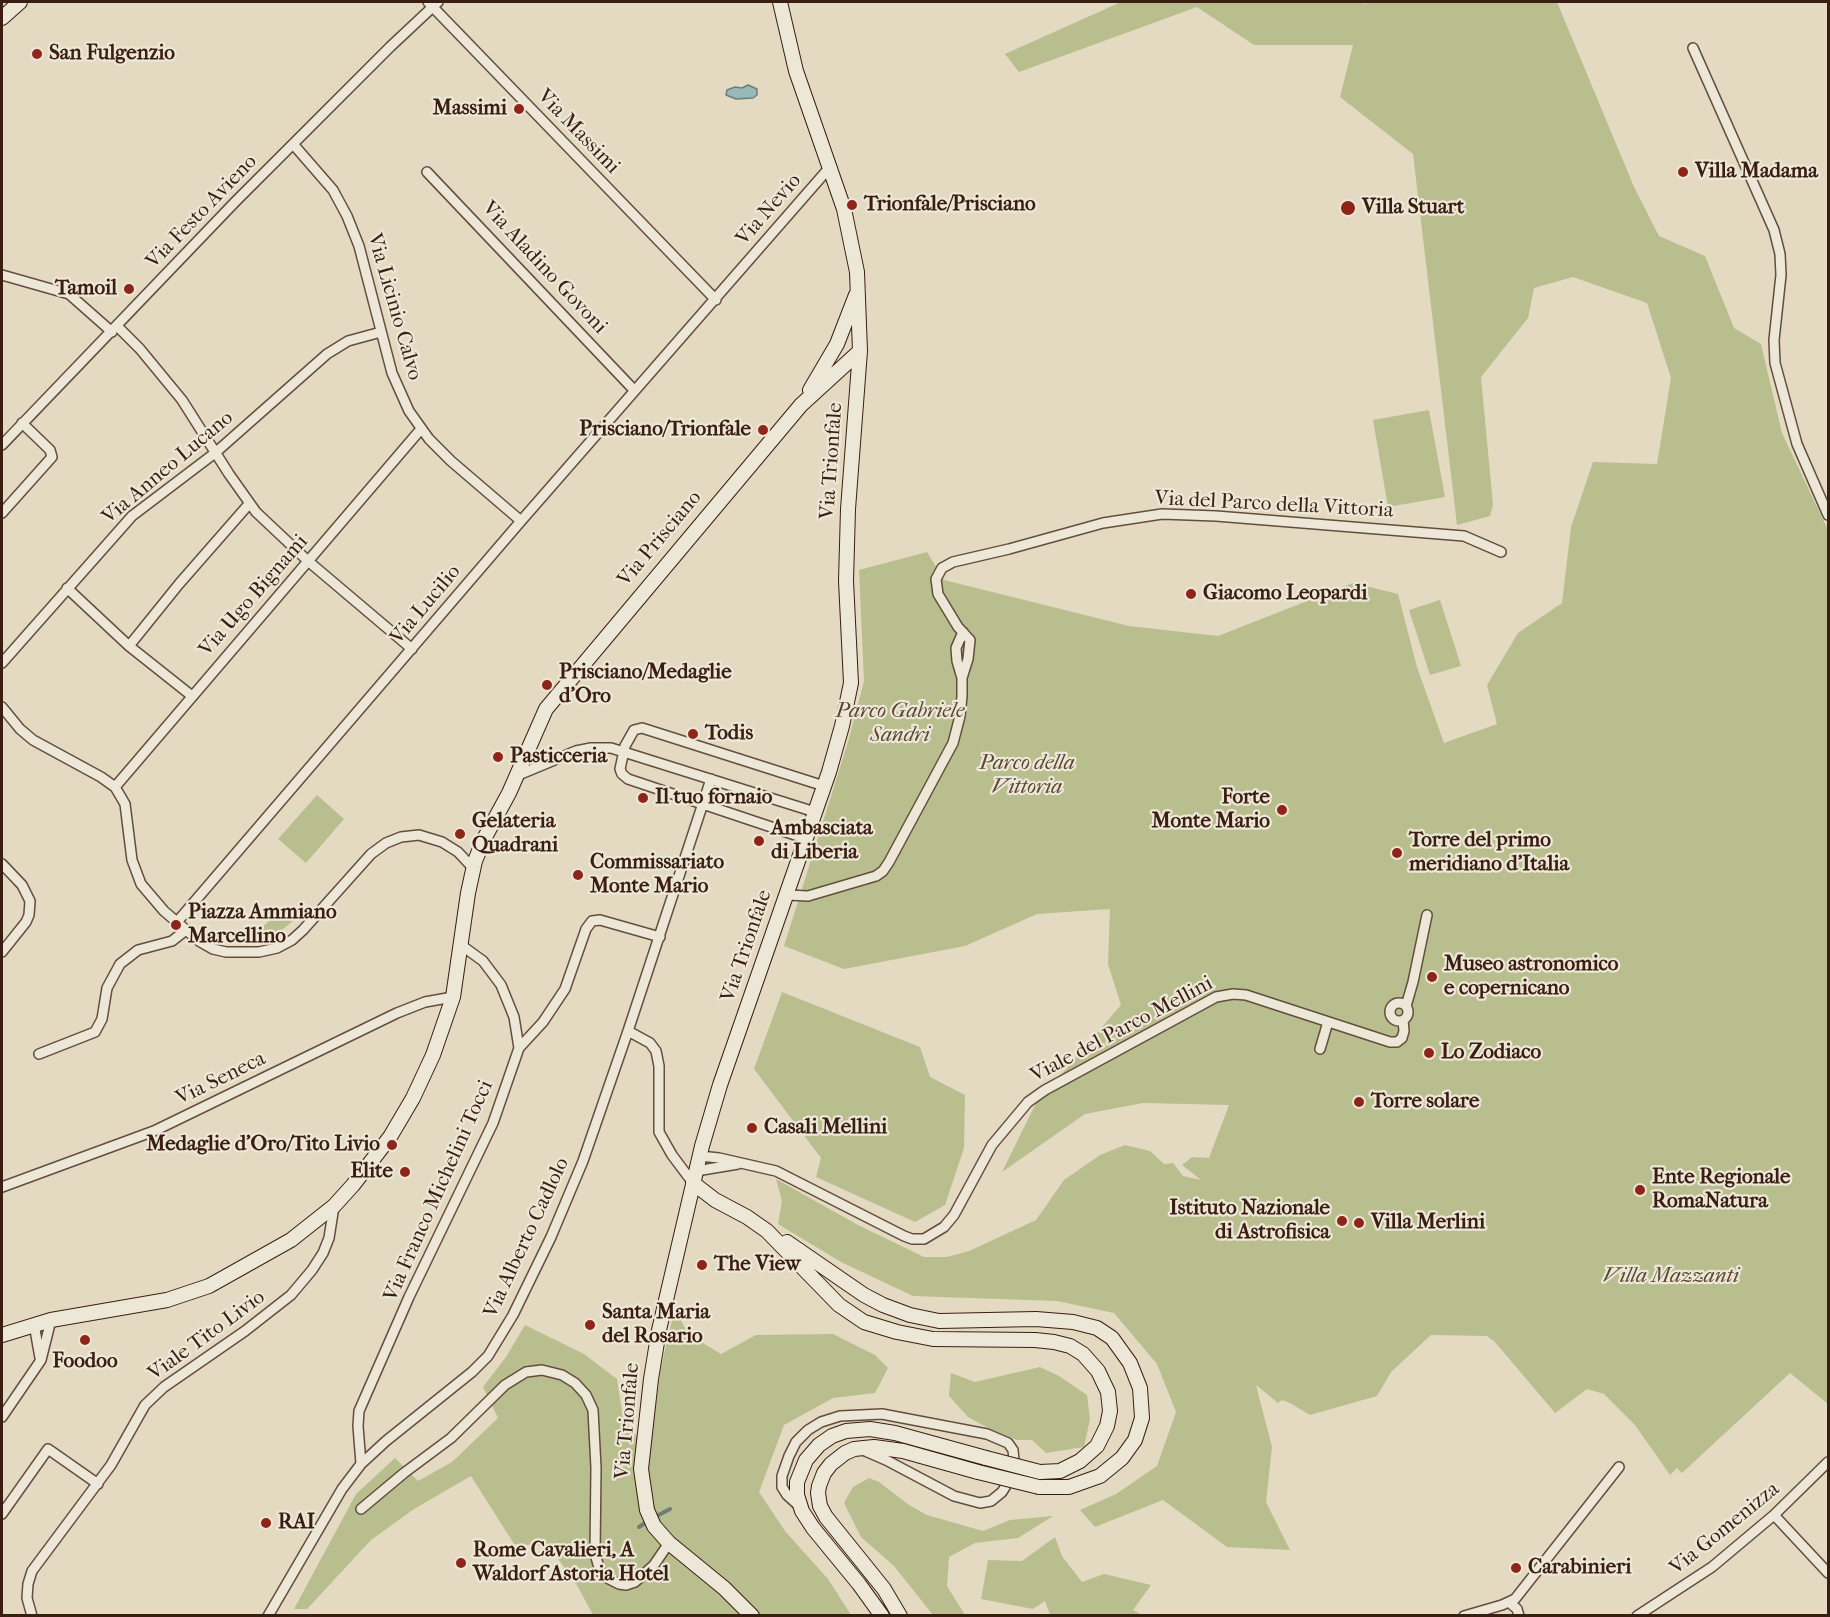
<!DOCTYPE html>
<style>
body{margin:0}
#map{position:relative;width:1830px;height:1617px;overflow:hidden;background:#e3dac1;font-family:"IM FELL French Canon",serif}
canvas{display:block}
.frame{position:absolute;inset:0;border:3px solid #3a1e12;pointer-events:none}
</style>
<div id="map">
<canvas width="1830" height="1617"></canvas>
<div class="frame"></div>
</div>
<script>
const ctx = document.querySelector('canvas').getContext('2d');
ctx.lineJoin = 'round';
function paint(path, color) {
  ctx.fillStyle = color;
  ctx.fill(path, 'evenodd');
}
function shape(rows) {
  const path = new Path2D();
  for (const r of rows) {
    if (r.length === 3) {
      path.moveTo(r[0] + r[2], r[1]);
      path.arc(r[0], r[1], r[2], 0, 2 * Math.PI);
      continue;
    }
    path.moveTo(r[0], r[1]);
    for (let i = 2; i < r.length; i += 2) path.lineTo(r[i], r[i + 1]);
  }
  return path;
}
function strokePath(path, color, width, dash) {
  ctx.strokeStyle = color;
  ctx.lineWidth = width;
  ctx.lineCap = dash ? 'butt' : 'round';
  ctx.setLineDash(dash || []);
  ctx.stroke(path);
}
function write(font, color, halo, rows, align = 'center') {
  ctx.font = font + ' "IM FELL French Canon",serif';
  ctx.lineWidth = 4.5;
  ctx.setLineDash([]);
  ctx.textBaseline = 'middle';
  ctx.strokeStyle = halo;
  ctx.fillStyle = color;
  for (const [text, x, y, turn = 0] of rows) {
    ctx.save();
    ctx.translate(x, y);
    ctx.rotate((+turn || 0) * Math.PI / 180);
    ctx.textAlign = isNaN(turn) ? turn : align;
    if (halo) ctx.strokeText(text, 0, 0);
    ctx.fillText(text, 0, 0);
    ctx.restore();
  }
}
const green = shape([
 [1121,2,1362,2,1365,4,1369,2,1557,2,1634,187,1659,236,1705,256,1734,328,1761,344,1782,433,1828,530,1828,1404,1790,1373,1682,1473,1677,1468,1670,1475,1635,1425,1604,1394,1587,1389,1555,1413,1495,1342,1487,1336,1431,1335,1391,1372,1377,1396,1310,1415,1290,1403,1282,1400,1278,1403,1256,1385,1272,1447,1266,1502,1290,1550,1227,1547,1163,1500,1095,1527,1080,1510,1116,1494,1157,1466,1176,1412,1157,1364,1114,1313,1057,1301,913,1296,841,1262,778,1224,782,1201,776,1179,858,1225,924,1257,947,1257,969,1251,1036,1220,1064,1180,1100,1155,1125,1145,1150,1151,1164,1164,1173,1163,1183,1176,1201,1180,1182,1165,1192,1157,1209,1158,1229,1105,1143,1103,1085,1114,1002,1172,1035,1105,1121,1005,1108,964,1110,909,1037,914,965,946,844,969,784,946,848,742,864,681,859,570,927,552,944,580,1129,626,1218,636,1353,583,1398,594,1417,667,1444,743,1497,724,1487,685,1518,633,1562,603,1571,527,1593,462,1657,464,1671,378,1647,303,1573,277,1534,288,1528,318,1481,377,1493,505,1490,516,1457,525,1413,154,1340,97,1353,45,1254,45,1197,7,1019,72,1005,54],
 [1429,410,1445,497,1388,507,1373,420],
 [1440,600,1461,666,1430,675,1409,610],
 [317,795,344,819,306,863,278,839],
 [283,909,293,921,269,940,260,929],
 [782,992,920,1047,930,1077,965,1095,964,1148,945,1205,915,1222,816,1177,821,1158,754,1069],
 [675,1308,688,1334,721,1354,756,1335,833,1334,875,1355,888,1368,875,1393,833,1398,784,1425,759,1492,785,1531,828,1579,851,1615,593,1615,578,1587,549,1546,514,1544,471,1476,414,1509,371,1540,307,1609,294,1609,356,1494,395,1458,418,1481,452,1462,498,1418,483,1387,506,1357,525,1325,584,1354,617,1379,623,1418,643,1445,651,1441,661,1367],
 [1040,1367,1059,1376,1087,1395,1090,1419,1084,1447,1046,1453,1032,1440,1017,1440,990,1429,968,1417,949,1396,951,1373,975,1382],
 [869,1478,879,1482,909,1505,927,1515,983,1531,1010,1520,1053,1516,1018,1538,975,1543,949,1557,947,1586,965,1615,933,1615,894,1566,861,1537,844,1503,853,1487],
 [1055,1537,1062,1556,1082,1582,1104,1574,1151,1585,1133,1610,1142,1615,1050,1615,1045,1601,1033,1609,981,1599,988,1560,1022,1561]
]);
const water = shape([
 [748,85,757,89,757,95,753,98,736,99,726,95,727,90,735,87,742,88,748,85]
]);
const stream = shape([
 [655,1517,670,1509],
 [639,1527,648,1521]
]);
const street = shape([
 [428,2,716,300],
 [1693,48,1774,230,1780,254,1781,275,1774,340,1775,363,1797,444,1828,515],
 [293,144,333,190,347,216,359,246,392,373,409,411,429,439,451,461,521,521],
 [427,172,634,390],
 [2,275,69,294,112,332],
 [117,326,140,349,182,400,229,474,256,512,308,561,412,649],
 [2,445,236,201,390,47,438,2],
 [2,513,52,457,50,450,22,423],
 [67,588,129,646,192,696],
 [129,646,179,584,249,504],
 [2,663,132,516,215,453,327,354,348,341,381,332],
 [962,678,968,659,970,640,958,627,938,594,936,579,942,568,953,562,1009,549,1103,523,1162,514,1216,516,1464,536,1501,552],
 [2,707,20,729,33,740,101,777,115,787,125,804,132,860,141,884,164,911,199,941,213,949,226,952,259,952,277,948,292,940,303,930,371,854,386,843,401,837,419,835,442,842,458,852,473,868],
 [516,776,576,751,591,748,611,748,815,812],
 [115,787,421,429],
 [807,839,628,779,622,774,620,769,625,746,634,730,642,728,824,786],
 [2,864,22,885,30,901,29,915,26,922,2,952],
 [788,895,808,896,876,876,883,871,889,862,953,743,960,716,962,696,962,678,957,661,956,648,963,632],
 [177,922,521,521,830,167],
 [1399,1012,9],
 [1406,1006,1413,982,1427,915],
 [628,1031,650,1043,656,1051,659,1066,659,1132,672,1155,693,1183],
 [519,1048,543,1022,565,989,586,929,592,921,600,920,660,937],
 [1320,1049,1328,1022],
 [39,1054,95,1032,102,1019,107,988,120,964,138,950,172,941,186,930],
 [700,1156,719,1158,776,1171,904,1236,912,1239,924,1239,944,1227,954,1215,992,1145,1028,1102,1045,1090,1216,997,1233,994,1246,995,1390,1042,1397,1042,1402,1038,1404,1031,1403,1020],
 [696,1171,738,1164],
 [2,1187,154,1131,397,1013,425,1002,453,997],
 [34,1324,40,1358],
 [2,1417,41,1360,51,1320],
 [361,1464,358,1426,359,1411,409,1297,493,1123,519,1048,514,1017,501,985,483,961,461,945],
 [798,1505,787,1495,782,1487,782,1476,789,1456,796,1442,808,1430,821,1422,840,1416,882,1414,987,1434,1008,1443,1013,1450,1014,1460,1010,1479,1002,1492,991,1501,980,1503,954,1496,886,1460,863,1450],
 [361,1509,404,1473,451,1438,505,1385,526,1372,542,1370,562,1375,575,1383,586,1395,593,1410,596,1468,595,1554,600,1571,609,1579,619,1584,626,1585,635,1582,654,1565,669,1543],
 [2,1514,48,1449,98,1484],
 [1774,1515,1828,1573],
 [1510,1603,1517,1609,1519,1616],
 [32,1616,27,1598,28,1584,32,1571,111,1465,145,1405,164,1387,245,1331,291,1295,312,1270,323,1253,329,1238,334,1206],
 [268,1616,342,1489,361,1464,386,1441,472,1372,488,1356,513,1315,551,1237,583,1161,628,1031,711,779],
 [1464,1616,1502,1605,1515,1599,1619,1467],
 [1637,1616,1712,1567,1774,1515,1828,1462]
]);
const secondary = shape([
 [2,18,20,2],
 [810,390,837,344,856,295],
 [693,1183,715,1200,747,1217,767,1231,839,1305,864,1322,897,1332,933,1339,1035,1340,1054,1342,1070,1346,1083,1354,1098,1371,1108,1392,1110,1411,1107,1426,1097,1446,1080,1461,1060,1471,1040,1472],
 [787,1242,864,1295,883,1305,910,1315,939,1321,1036,1319,1073,1322,1097,1328,1112,1338,1130,1363,1140,1388,1142,1418,1135,1440,1122,1458,1100,1476,1069,1487,1039,1487],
 [2,1335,51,1320,167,1300,209,1286,291,1240,334,1206,353,1185,390,1137,413,1098,433,1055,453,997,468,893,475,861,484,839,509,793,546,709,801,405,860,351],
 [752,1616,724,1588,669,1543,654,1526,647,1510,641,1469,651,1379,659,1330,702,1146,720,1085,829,772,842,726,851,683,846,581,848,509,860,351,857,272,844,209,796,71,780,2],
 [882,1616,859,1584,813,1528,802,1511,797,1495,797,1482,806,1460,819,1445,832,1436,846,1431,870,1429,895,1433,986,1458],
 [900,1616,884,1589,826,1517,820,1506,818,1493,819,1486,824,1473,831,1464,845,1453,854,1449,874,1447,903,1451,978,1472]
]);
const secondaryBridge = shape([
 [986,1458,1040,1472],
 [978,1472,1039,1487]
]);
const markers = [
 [37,54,6,"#8f2418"],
 [519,109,6,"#8f2418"],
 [1683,172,6,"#8f2418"],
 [852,205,6,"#8f2418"],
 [1348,208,8,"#8f2418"],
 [129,289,6,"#8f2418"],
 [763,430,6,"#8f2418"],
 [1191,594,6,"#8f2418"],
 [547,685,6,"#8f2418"],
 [693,734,6,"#8f2418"],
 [498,757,6,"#8f2418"],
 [643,798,6,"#8f2418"],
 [1282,810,6,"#8f2418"],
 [460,834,6,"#8f2418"],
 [759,841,6,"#8f2418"],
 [1397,853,6,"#8f2418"],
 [578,875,6,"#8f2418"],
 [176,925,6,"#8f2418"],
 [1432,977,6,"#8f2418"],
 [1429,1053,6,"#8f2418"],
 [1359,1102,6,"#8f2418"],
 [752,1128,6,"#8f2418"],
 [392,1145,6,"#8f2418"],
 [405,1172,6,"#8f2418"],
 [1640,1190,6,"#8f2418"],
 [1342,1221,6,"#8f2418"],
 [1359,1223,6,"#8f2418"],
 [702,1265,6,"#8f2418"],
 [590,1325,6,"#8f2418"],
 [85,1340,6,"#8f2418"],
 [266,1523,6,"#8f2418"],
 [461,1563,6,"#8f2418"],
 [1516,1568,6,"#8f2418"]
];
const poiNames = [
 ["San Fulgenzio",49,54],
 ["Massimi",507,109,"right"],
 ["Villa Madama",1695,172],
 ["Trionfale/Prisciano",864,205],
 ["Villa Stuart",1362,208],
 ["Tamoil",117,289,"right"],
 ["Prisciano/Trionfale",751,430,"right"],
 ["Giacomo Leopardi",1203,594],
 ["Prisciano/Medaglie",559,673],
 ["d'Oro",559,697],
 ["Todis",705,734],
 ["Pasticceria",510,757],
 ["Il tuo fornaio",655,798],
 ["Forte",1270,798,"right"],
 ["Monte Mario",1270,822,"right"],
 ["Gelateria",472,822],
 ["Quadrani",472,846],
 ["Ambasciata",771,829],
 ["di Liberia",771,853],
 ["Torre del primo",1409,841],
 ["meridiano d'Italia",1409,865],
 ["Commissariato",590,863],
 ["Monte Mario",590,887],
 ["Piazza Ammiano",188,913],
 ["Marcellino",188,937],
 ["Museo astronomico",1444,965],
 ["e copernicano",1444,989],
 ["Lo Zodiaco",1441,1053],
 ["Torre solare",1371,1102],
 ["Casali Mellini",764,1128],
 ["Medaglie d'Oro/Tito Livio",380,1145,"right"],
 ["Elite",393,1172,"right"],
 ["Ente Regionale",1652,1178],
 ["RomaNatura",1652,1202],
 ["Istituto Nazionale",1330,1209,"right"],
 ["di Astrofisica",1330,1233,"right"],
 ["Villa Merlini",1371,1223],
 ["The View",714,1265],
 ["Santa Maria",602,1313],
 ["del Rosario",602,1337],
 ["Foodoo",85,1362,"center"],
 ["RAI",278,1523],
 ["Rome Cavalieri, A",473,1551],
 ["Waldorf Astoria Hotel",473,1575],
 ["Carabinieri",1528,1568]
];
const streetNames = [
 ["Via Massimi",578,132,46],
 ["Via Nevio",769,210,-49],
 ["Via Festo Avieno",202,212,-46],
 ["Via Aladino Govoni",544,268,47],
 ["Via Licinio Calvo",394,307,74],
 ["Via Trionfale",832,461,-86],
 ["Via Anneo Lucano",168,468,-40],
 ["Via del Parco della Vittoria",1274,505,3],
 ["Via Prisciano",660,539,-50],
 ["Via Ugo Bignami",254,596,-49],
 ["Via Lucilio",426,605,-50],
 ["Via Trionfale",747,946,-71],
 ["Viale del Parco Mellini",1122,1030,-28],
 ["Via Seneca",221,1079,-26],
 ["Via Franco Michelini Tocci",439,1191,-66],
 ["Via Alberto Cadlolo",527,1238,-65],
 ["Viale Tito Livio",207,1336,-36],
 ["Via Trionfale",628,1421,-85],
 ["Via Gomenizza",1725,1529,-39]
];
const parkNames = [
 ["Parco Gabriele",900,712],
 ["Sandri",900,736],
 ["Parco della",1027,764],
 ["Vittoria",1027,788],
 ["Villa Mazzanti",1671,1277]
];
paint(green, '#b9be8f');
paint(water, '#95bab7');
strokePath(water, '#717c75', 1.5);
strokePath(stream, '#717c75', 4);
strokePath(street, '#644d3e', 12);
strokePath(secondary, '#3a1e12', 16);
strokePath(street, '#ede7d7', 9);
strokePath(secondary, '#ede7d7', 14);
strokePath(secondaryBridge, '#3a1e12', 16, []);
strokePath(secondaryBridge, '#ede7d7', 14);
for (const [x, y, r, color] of markers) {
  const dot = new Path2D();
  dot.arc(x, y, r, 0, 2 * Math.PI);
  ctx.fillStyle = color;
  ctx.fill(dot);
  strokePath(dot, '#ede7d7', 2);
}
write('bold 21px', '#3a1e12', '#ede7d7', poiNames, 'left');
write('21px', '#3a1e12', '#ede7d7', streetNames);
write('italic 21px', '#5a4631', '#ede7d7', parkNames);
</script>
